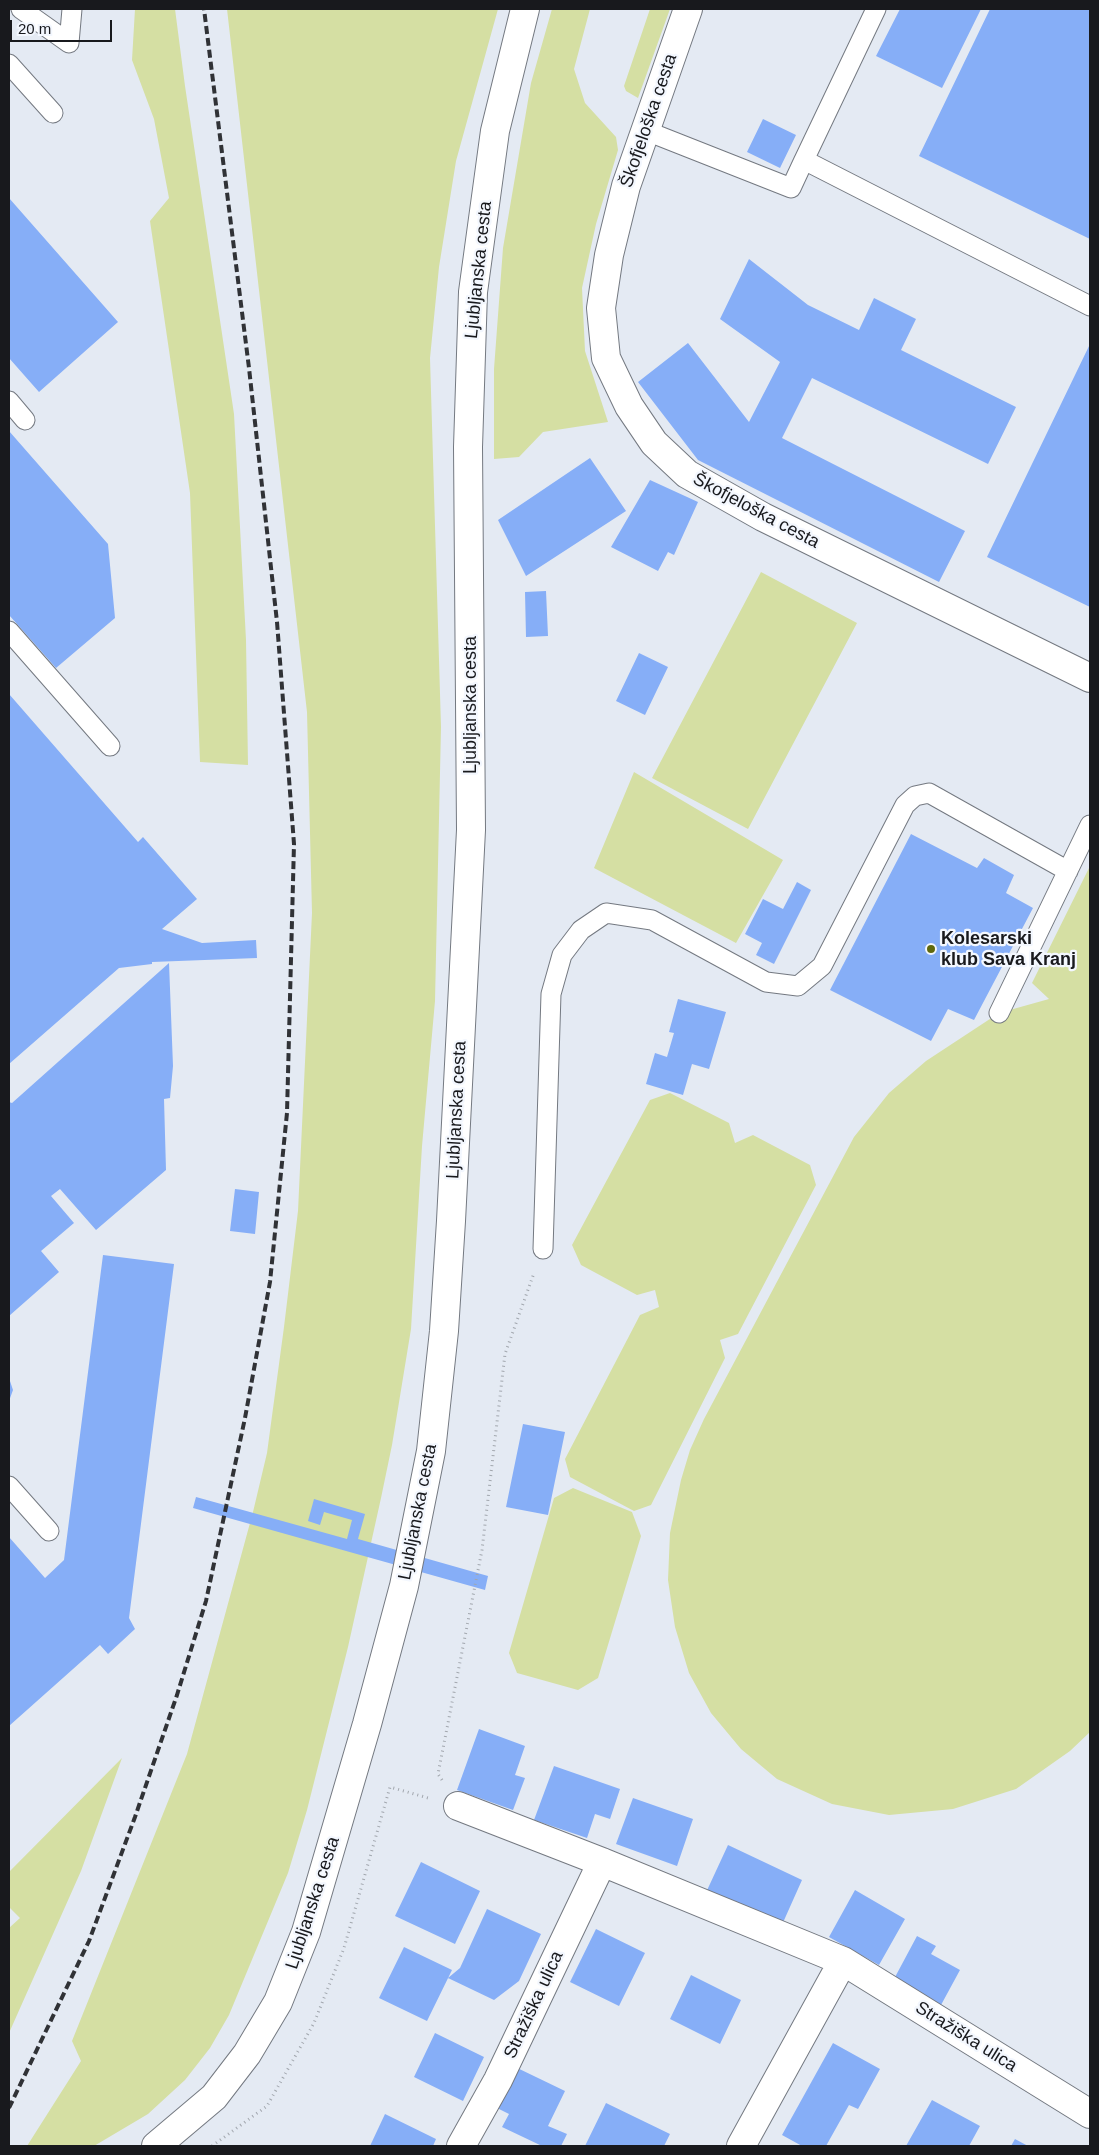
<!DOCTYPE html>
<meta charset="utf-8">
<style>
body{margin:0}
#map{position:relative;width:1099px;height:2155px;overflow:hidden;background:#e4eaf3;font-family:Arial,sans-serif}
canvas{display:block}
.frame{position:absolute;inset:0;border:10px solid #18191d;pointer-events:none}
.scale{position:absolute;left:10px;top:20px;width:102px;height:22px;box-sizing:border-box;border:2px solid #18191d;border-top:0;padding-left:6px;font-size:15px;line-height:18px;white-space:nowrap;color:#18191d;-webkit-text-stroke:4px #f3f7fe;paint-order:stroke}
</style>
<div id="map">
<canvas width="1099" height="2155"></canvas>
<div class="frame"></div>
<div class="scale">20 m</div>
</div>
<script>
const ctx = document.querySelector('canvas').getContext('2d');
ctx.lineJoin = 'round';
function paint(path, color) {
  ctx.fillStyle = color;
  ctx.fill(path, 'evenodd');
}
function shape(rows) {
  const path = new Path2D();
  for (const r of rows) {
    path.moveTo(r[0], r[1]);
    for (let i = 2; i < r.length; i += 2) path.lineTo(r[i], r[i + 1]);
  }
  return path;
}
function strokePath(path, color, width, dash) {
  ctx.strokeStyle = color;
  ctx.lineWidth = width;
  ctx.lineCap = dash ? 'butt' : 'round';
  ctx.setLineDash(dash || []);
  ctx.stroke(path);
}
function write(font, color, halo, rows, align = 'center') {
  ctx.font = font + ' Arial,sans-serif';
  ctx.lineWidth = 4.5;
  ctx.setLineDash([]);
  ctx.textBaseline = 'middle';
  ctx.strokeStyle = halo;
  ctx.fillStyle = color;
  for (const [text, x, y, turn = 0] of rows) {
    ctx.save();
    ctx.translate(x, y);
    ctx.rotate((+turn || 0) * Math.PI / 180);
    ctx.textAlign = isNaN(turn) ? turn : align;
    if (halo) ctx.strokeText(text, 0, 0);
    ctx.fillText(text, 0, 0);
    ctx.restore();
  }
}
const green = shape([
 [135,9,175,9,185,86,234,414,246,640,248,765,200,762,190,493,150,221,169,198,154,119,132,60],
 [227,9,498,9,456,161,439,267,430,358,441,727,435,1001,422,1146,411,1329,392,1445,381,1498,348,1647,307,1810,288,1873,229,2015,210,2048,185,2080,148,2114,94,2146,27,2146,81,2061,72,2041,187,1754,253,1512,267,1453,284,1327,298,1211,312,913,307,712],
 [552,9,590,9,574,69,585,103,616,137,618,150,596,224,582,288,585,351,608,422,543,432,519,457,494,459,494,369,503,248,531,83],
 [650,9,670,9,638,98,626,91,624,86],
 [761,572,857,623,748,829,652,778],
 [634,772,783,860,736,943,594,868],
 [1090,866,1090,1732,1070,1751,1016,1789,953,1809,889,1815,832,1804,777,1779,741,1749,711,1713,689,1673,675,1627,668,1580,670,1533,681,1480,690,1450,704,1419,854,1137,889,1093,926,1061,999,1013,1049,999,1032,983],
 [670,1093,729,1123,735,1143,753,1135,810,1165,816,1185,738,1334,720,1340,725,1358,651,1505,634,1511,570,1477,565,1459,640,1315,659,1307,655,1290,637,1295,581,1265,572,1245,650,1100],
 [573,1488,632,1512,641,1536,598,1678,578,1690,517,1673,509,1653,554,1498],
 [122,1758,81,1871,9,2033,9,1928,20,1918,9,1907,9,1872]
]);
const building = shape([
 [900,9,981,9,942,88,876,56],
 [990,9,1090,9,1090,239,919,156],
 [763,119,796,135,780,168,747,152],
 [9,198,118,322,39,392,9,358],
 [749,259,808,305,859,330,874,298,916,319,901,350,1016,407,988,464,812,378,782,438,965,531,939,582,698,460,638,382,688,343,749,422,780,362,720,319],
 [1090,344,1090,607,987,557],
 [9,431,108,544,115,618,56,668,9,615],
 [590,458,626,511,526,576,498,520],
 [650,480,698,502,674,555,668,552,658,571,611,547],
 [546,591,548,636,526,637,525,592],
 [639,653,668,667,645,715,616,701],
 [9,694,138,842,143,837,197,899,162,929,202,943,256,940,257,958,152,962,152,964,119,968,9,1064],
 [911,834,977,868,984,858,1014,875,1006,893,1033,908,974,1020,948,1009,931,1041,830,990],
 [797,882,811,890,774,964,756,955,762,943,745,934,763,899,783,909],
 [169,963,173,1066,170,1098,164,1099,166,1170,96,1230,60,1189,51,1196,74,1223,41,1251,59,1272,9,1316,9,1102,12,1103],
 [678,999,726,1012,709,1069,692,1064,683,1095,646,1084,655,1053,667,1057,674,1033,669,1032],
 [235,1189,259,1192,255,1234,230,1231],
 [103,1255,174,1264,129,1618,135,1629,108,1654,100,1645,9,1726,9,1537,45,1578,64,1560],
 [9,1378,13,1390,9,1401],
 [523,1424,565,1432,548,1515,506,1507],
 [196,1497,347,1539,352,1520,324,1512,320,1525,308,1521,314,1499,365,1514,358,1539,488,1576,485,1590,193,1508],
 [479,1729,525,1746,515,1775,525,1778,513,1810,457,1790],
 [554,1766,620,1789,610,1819,595,1814,587,1838,534,1820],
 [633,1798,693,1819,677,1866,616,1844],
 [728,1845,802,1880,781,1927,703,1899],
 [421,1862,480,1891,455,1944,395,1916],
 [855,1890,905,1919,879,1965,829,1937],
 [487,1909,541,1934,519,1981,494,2000,448,1978,460,1968],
 [596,1929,645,1953,619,2006,570,1982],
 [917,1936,936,1946,931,1954,960,1970,941,2005,894,1979],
 [404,1947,452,1970,427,2021,379,1998],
 [691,1975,741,2000,720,2044,670,2019],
 [435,2033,484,2057,463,2101,414,2077],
 [833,2043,880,2069,858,2109,849,2105,826,2146,802,2146,782,2135],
 [509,2064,565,2091,548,2126,567,2134,561,2146,542,2146,502,2127,509,2114,489,2104],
 [932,2100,980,2126,969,2146,906,2146],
 [606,2103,670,2134,664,2146,585,2146],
 [385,2114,436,2139,433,2146,370,2146],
 [1015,2139,1028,2146,1011,2146]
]);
const path = shape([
 [442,1780,438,1774,482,1550,505,1354,534,1273],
 [212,2146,267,2106,314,2023,344,1948,390,1787,428,1798]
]);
const lane = shape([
 [21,9,69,43,72,9],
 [876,9,804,160,1090,306],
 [9,64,53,113],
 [644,130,791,188,804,160],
 [9,401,25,420],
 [9,631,110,746],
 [999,1013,1090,825],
 [543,1249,551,994,562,955,581,930,606,913,652,920,766,982,798,986,822,966,905,805,915,796,929,793,1068,871],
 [9,1486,49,1531]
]);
const street = shape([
 [458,1806,602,1862,843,1961,1090,2114],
 [461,2146,498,2080,602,1862],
 [741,2146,843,1961]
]);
const secondary = shape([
 [688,9,626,186,609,255,601,308,606,358,629,406,654,443,687,474,763,517,1090,678]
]);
const primary = shape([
 [156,2146,214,2097,247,2054,278,2002,306,1932,367,1724,404,1586,431,1451,444,1331,451,1221,471,830,468,447,473,292,495,131,525,9]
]);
const rail = shape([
 [9,2108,89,1941,135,1817,177,1695,206,1601,245,1418,270,1282,287,1113,294,844,277,622,249,368,204,9]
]);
const markers = [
 [931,949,5,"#60690d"]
];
const streetNames = [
 ["Škofjeloška cesta",649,121,-71],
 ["Ljubljanska cesta",479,270,-84],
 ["Škofjeloška cesta",756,511,28],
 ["Ljubljanska cesta",471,705,-90],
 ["Ljubljanska cesta",457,1110,-87],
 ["Ljubljanska cesta",418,1512,-79],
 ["Ljubljanska cesta",313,1903,-72],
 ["Stražiška ulica",534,2005,-65],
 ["Stražiška ulica",966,2037,32]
];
const poiNames = [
 ["Kolesarski",941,939],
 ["klub Sava Kranj",941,960]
];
paint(green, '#d5dfa3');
paint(building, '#86aef7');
strokePath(lane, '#747981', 21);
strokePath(street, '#747981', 30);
strokePath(secondary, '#747981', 30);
strokePath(primary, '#747981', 30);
strokePath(path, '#a2a7ae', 3, [1, 4]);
strokePath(lane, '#fff', 19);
strokePath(street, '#fff', 28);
strokePath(secondary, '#fff', 28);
strokePath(primary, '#fff', 28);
strokePath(rail, '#303236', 4, [8, 4]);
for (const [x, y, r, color] of markers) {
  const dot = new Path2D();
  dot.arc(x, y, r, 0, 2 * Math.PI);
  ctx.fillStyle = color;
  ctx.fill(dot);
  strokePath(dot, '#f3f7fe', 2);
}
write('18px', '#18191d', '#f3f7fe', streetNames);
write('bold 18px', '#18191d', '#f3f7fe', poiNames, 'left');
</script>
